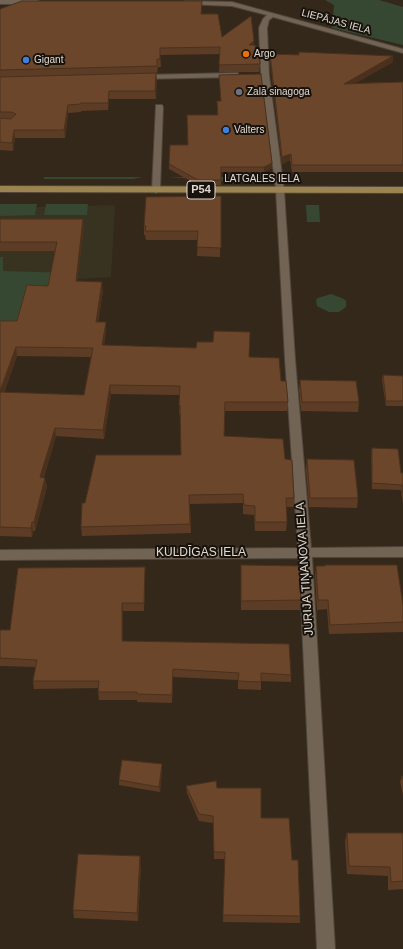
<!DOCTYPE html>
<meta charset="utf-8">
<style>
body{margin:0}
canvas{display:block;background:#34281b}
</style>
<canvas width="403" height="949"></canvas>
<script>
const ctx = document.querySelector('canvas').getContext('2d');
ctx.lineJoin = 'round';
function paint(path, color) {
  ctx.fillStyle = color;
  ctx.fill(path, 'evenodd');
}
function shape(rows) {
  const path = new Path2D();
  for (const r of rows) {
    path.moveTo(r[0], r[1]);
    for (let i = 2; i < r.length; i += 2) path.lineTo(r[i], r[i + 1]);
  }
  return path;
}
function strokePath(path, color, width, dash) {
  ctx.strokeStyle = color;
  ctx.lineWidth = width;
  ctx.lineCap = dash ? 'butt' : 'round';
  ctx.setLineDash(dash || []);
  ctx.stroke(path);
}
function write(font, color, halo, rows, align = 'center') {
  ctx.font = font + ' Arial,sans-serif';
  ctx.lineWidth = 4;
  ctx.setLineDash([]);
  ctx.textBaseline = 'middle';
  ctx.strokeStyle = halo;
  ctx.fillStyle = color;
  for (const [text, x, y, turn = 0] of rows) {
    ctx.save();
    ctx.translate(x, y);
    ctx.rotate((+turn || 0) * Math.PI / 180);
    ctx.textAlign = isNaN(turn) ? turn : align;
    if (halo) ctx.strokeText(text, 0, 0);
    ctx.fillText(text, 0, 0);
    ctx.restore();
  }
}
const commercial = shape([
 [115,205,111,277,0,284,0,208]
]);
const green = shape([
 [325,0,379,0,403,7,403,45,332,28,334,5],
 [44,177,142,177,133,179,44,179],
 [168,177,273,177,272,181,265,184],
 [0,204,37,204,35,215,0,216],
 [46,204,88,204,87,215,44,215],
 [306,205,319,205,320,222,307,222],
 [0,257,3,257,3,271,68,273,19,330,0,330],
 [331,294,344,299,346,301,346,307,339,312,329,312,317,306,316,300,318,298]
]);
const minor = shape([
 [0,0,37,0,40,2,37,4,0,4,0,0],
 [185,1,232,2,403,49,403,53,273,17,269,20,267,28,269,75,284,190,295,359,311,548,403,547,403,557,312,557,335,949,317,949,299,558,0,560,0,550,298,548,285,359,276,190,261,75,259,28,263,19,267,15,232,6,183,4,182,3,185,1],
 [235,73,238,73,238,77,141,79,137,77,141,75,235,73],
 [156,105,162,105,163,107,160,190,156,193,152,190,156,105]
]);
const major = shape([
 [0,186,403,187,403,193,0,192,0,186]
]);
const wall = shape([
 [0,9,201,14,222,37,254,41,254,45,260,64,259,72,219,72,220,54,160,55,161,67,158,67,157,74,156,74,156,99,109,99,108,110,81,111,81,112,68,113,65,138,15,138,13,151,0,150],
 [270,54,393,56,393,62,355,83,403,82,403,172,292,172,290,160,282,164,270,60],
 [219,75,272,163,272,168,264,172,221,172,221,185,198,185,169,169,169,164,217,115,217,101,221,101],
 [221,196,220,257,197,256,198,240,146,240,145,235,144,235,144,226],
 [0,219,83,219,84,227,77,281,103,290,98,322,106,322,106,331,104,345,249,357,281,381,288,402,287,411,225,411,224,436,285,459,294,498,294,507,286,507,287,522,286,531,255,531,254,515,243,514,243,503,190,504,191,533,82,536,81,527,85,503,181,455,180,414,179,414,180,395,111,394,104,439,56,436,44,477,47,487,35,531,33,531,32,537,0,536,0,321,17,321,48,286,56,251,0,251],
 [17,356,91,357,84,395,4,393],
 [383,375,403,376,403,406,386,406,382,380],
 [300,380,359,402,358,412,301,411,299,390],
 [372,448,401,473,403,473,403,504,401,490,372,489,371,453],
 [307,459,358,498,357,508,309,507,306,469],
 [241,565,301,600,300,610,241,610],
 [316,566,403,605,403,632,329,634,327,609,317,610,315,575],
 [145,575,144,611,123,611,123,641,291,675,291,682,261,681,261,690,238,689,238,680,173,677,172,703,137,702,137,700,99,700,98,692,98,688,34,689,33,681,36,667,0,666,0,630,10,630],
 [162,769,160,792,119,785,119,780],
 [402,775,403,780,403,795,400,782],
 [186,786,217,788,261,818,292,860,300,916,300,923,223,922,225,859,214,859,213,823,199,821,187,793],
 [347,833,403,833,403,889,388,890,388,876,347,874,345,841],
 [141,864,138,921,74,918,73,910]
]);
const shadedWall = shape([
 [254,41,254,49,249,45],
 [393,56,393,62,344,90,344,84],
 [156,73,157,81,156,99,155,91],
 [109,91,109,99,108,110,108,103],
 [68,105,68,113,65,138,64,130],
 [14,130,15,138,13,151,12,143],
 [291,154,290,160,282,164,282,157],
 [272,163,272,168,264,172,264,167],
 [83,219,84,227,76,290,76,281],
 [102,282,103,290,97,331,96,322],
 [106,322,106,331,103,353,102,345],
 [16,347,17,356,1,401,0,391],
 [110,385,111,394,104,439,103,430],
 [55,428,56,436,41,486,40,477],
 [45,478,47,487,35,531,34,522],
 [32,522,33,531,32,537,31,528],
 [122,603,123,611,123,648,122,641],
 [173,669,173,677,172,703,172,695],
 [162,764,162,769,160,792,159,787],
 [140,856,141,864,138,921,137,913]
]);
const building = shape([
 [22,1,202,1,201,14,218,14,222,37,251,16,254,41,249,45,255,45,256,52,259,52,260,64,219,65,220,47,160,48,160,59,157,59,157,66,0,70,0,9,22,1],
 [299,52,393,56,344,84,403,82,403,165,292,165,291,154,282,157,270,54,299,55,299,52],
 [156,73,155,91,109,91,108,103,81,103,80,104,68,105,64,130,14,130,12,143,0,142,0,118,11,119,16,114,11,112,0,112,0,77,156,73],
 [261,74,272,163,264,167,221,167,221,180,198,180,169,164,170,145,188,145,187,115,218,115,217,101,221,101,219,75,261,74],
 [221,196,221,248,197,247,198,231,145,231,146,226,144,226,146,197,221,196],
 [0,219,83,219,76,281,102,282,96,322,106,322,102,345,196,348,197,342,213,342,214,331,250,332,249,357,279,358,281,381,286,381,288,402,225,402,224,436,283,439,285,459,292,460,294,498,286,498,287,522,255,522,255,506,244,505,243,494,189,495,190,524,81,527,82,503,85,503,96,455,181,455,180,405,179,405,180,386,110,385,103,430,55,428,40,477,45,478,34,522,32,522,31,528,0,527,0,392,84,395,93,348,16,347,0,391,0,321,17,321,27,285,48,286,57,242,0,242,0,219],
 [383,375,403,376,403,401,386,401,383,375],
 [300,380,356,381,359,402,302,402,300,380],
 [372,448,398,449,401,473,403,473,403,493,402,485,372,483,372,448],
 [307,459,354,460,358,498,310,498,307,459],
 [241,565,299,566,301,600,241,601,241,565],
 [325,565,397,565,403,605,403,622,330,625,328,600,318,600,316,566,325,566,325,565],
 [145,567,144,603,122,603,122,641,289,644,291,675,261,673,261,682,238,681,239,673,173,669,172,695,137,694,137,692,98,692,99,681,33,681,37,660,0,658,0,630,10,630,18,568,145,567],
 [122,760,162,764,159,787,119,780,122,760],
 [216,781,217,788,261,788,261,818,289,818,292,860,298,860,300,916,223,915,225,852,214,852,213,816,199,814,186,786,216,781],
 [347,833,403,833,403,881,391,882,390,867,349,866,347,833],
 [78,854,140,856,137,913,73,910,78,854]
]);
const markers = [
 [246,54,4,"#e8710a"],
 [26,60,4,"#3f7fe0"],
 [239,92,4,"#6b7280"],
 [226,130,4,"#3f7fe0"]
];
const farStreetnames = [
 ["LIEPĀJAS IELA",336,22,15],
 ["LATGALES IELA",262,179]
];
const farPoinames = [
 ["Argo",254,54],
 ["Gigant",34,60],
 ["Zalā sinagoga",247,92],
 ["Valters",234,130]
];
const shields = [
 [201,190,28]
];
const shieldNames = [
 ["P54",201,190]
];
const streetNames = [
 ["KULDĪGAS IELA",201,553],
 ["JURIJA TIŅANOVA IELA",305,569,-94]
];
paint(commercial, '#383220');
paint(green, '#364831');
strokePath(minor, '#4f453a', 2);
strokePath(major, '#4f453a', 2);
paint(minor, '#726455');
paint(major, '#9b844f');
paint(wall, '#5c3c24');
paint(shadedWall, '#4b311d');
paint(building, '#6b462a');
strokePath(building, '#4b311d', 1);
for (const [x, y, r, color] of markers) {
  const dot = new Path2D();
  dot.arc(x, y, r, 0, 2 * Math.PI);
  ctx.fillStyle = color;
  ctx.fill(dot);
  strokePath(dot, '#18120c', 1.5);
}
write('10px', '#e1d9d1', '#18120c', farStreetnames);
write('10px', '#e1d9d1', '#18120c', farPoinames, 'left');
for (const [x, y, w] of shields) {
  const box = new Path2D();
  box.roundRect(x - w / 2, y - 9, w, 18, 3);
  ctx.fillStyle = '#18120c';
  ctx.fill(box);
  strokePath(box, '#e1d9d1', 1);
}
write('bold 11px', '#e1d9d1', null, shieldNames);
write('12px', '#e1d9d1', '#18120c', streetNames);
</script>
